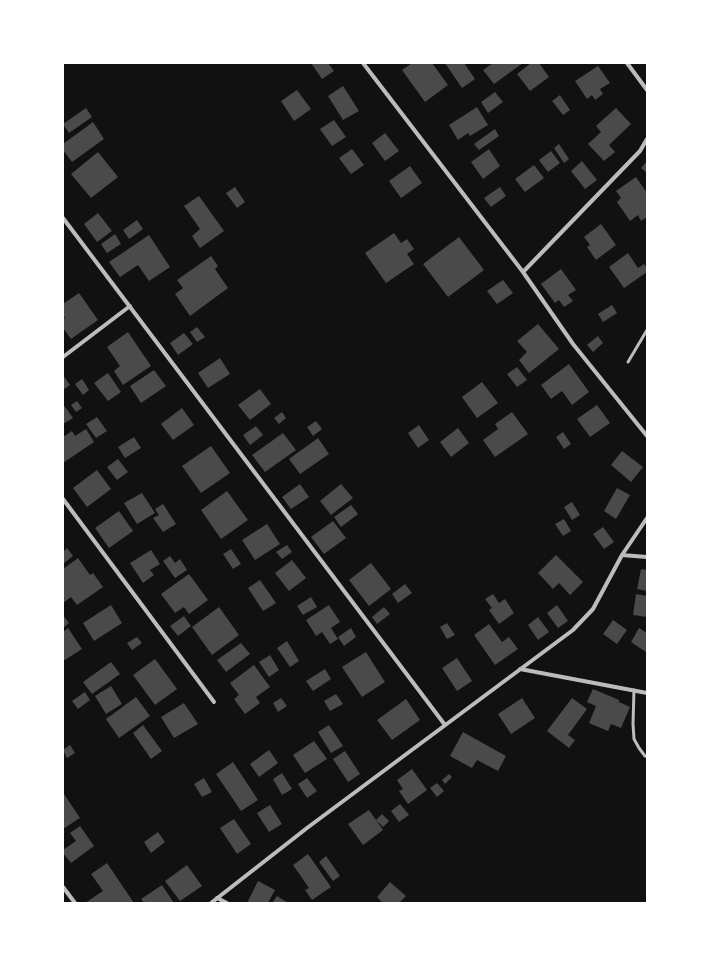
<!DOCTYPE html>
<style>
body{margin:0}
#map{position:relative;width:710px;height:966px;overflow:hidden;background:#111;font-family:Arial,sans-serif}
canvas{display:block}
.frame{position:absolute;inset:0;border:64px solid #fff;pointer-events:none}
</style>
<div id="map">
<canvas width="710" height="966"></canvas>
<div class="frame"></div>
</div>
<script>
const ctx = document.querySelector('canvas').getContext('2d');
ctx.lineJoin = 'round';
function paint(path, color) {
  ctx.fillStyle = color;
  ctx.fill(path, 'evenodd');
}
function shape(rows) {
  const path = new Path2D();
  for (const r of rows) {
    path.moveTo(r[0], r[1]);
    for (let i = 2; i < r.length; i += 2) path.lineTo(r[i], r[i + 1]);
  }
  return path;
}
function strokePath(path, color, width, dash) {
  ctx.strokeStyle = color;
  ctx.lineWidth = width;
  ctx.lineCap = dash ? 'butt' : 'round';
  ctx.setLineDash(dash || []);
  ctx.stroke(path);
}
const building = shape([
 [311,63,328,63,334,71,322,79],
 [412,63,432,63,448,85,425,102,402,70],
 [445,63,464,63,475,79,462,88],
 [493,63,523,63,494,84,483,70],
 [531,63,539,63,549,77,530,91,517,74],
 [598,66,610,83,600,89,603,94,595,100,592,95,587,99,575,81],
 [343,86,359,111,343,120,328,96],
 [297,90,311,109,294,121,281,101],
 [495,92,503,102,488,113,481,102],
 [560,95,570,110,563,115,552,101],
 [477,107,488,125,470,136,468,133,458,140,449,125],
 [86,108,92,117,69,133,63,124],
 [616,108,631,124,609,145,615,152,604,161,588,144,601,132,596,126],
 [334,120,346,137,332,146,320,129],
 [93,122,104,139,72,162,63,150,63,144],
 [495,129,499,136,479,150,474,144],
 [385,133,399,151,385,161,372,143],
 [559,144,569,159,564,163,554,148],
 [352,149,364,165,351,174,339,158],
 [489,149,500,166,483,179,471,162],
 [551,151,560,163,548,172,539,160],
 [98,152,118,177,91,198,71,174],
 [582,161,597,180,585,189,571,171],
 [647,161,647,173,641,168],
 [534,165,544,178,525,192,515,179],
 [410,166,422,183,401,198,389,181],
 [636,177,647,193,647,217,641,221,638,215,630,221,617,202,621,198,616,191],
 [235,187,245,202,237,208,226,193],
 [500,187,506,196,491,207,484,198],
 [199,196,224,231,200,248,192,236,200,229,184,206],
 [98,213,112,231,97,242,84,224],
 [137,220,143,229,129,239,123,230],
 [601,224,616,245,596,260,587,247,590,245,584,237],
 [394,233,401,243,407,239,414,249,407,254,414,264,386,283,365,253],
 [115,234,121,244,107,253,101,244],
 [149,235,170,267,149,281,138,265,120,277,109,262],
 [459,237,484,270,448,297,423,264],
 [628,253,638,268,644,264,647,268,647,272,624,288,609,267],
 [211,256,218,266,215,269,228,288,190,316,175,294,183,288,177,280],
 [561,269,576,290,568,295,573,301,564,307,559,300,555,303,541,284],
 [503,280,513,293,497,304,487,291],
 [79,293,98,320,71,339,63,328,63,319,65,318,63,315,63,304],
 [612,305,617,313,603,322,598,314],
 [538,324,559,349,529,373,519,360,527,352,517,341],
 [197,327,205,337,197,342,190,332],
 [128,332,151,366,123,385,114,371,120,366,107,347],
 [184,333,193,344,178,355,170,343],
 [598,336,603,343,593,352,587,345],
 [220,358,230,374,208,388,198,373],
 [569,364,589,392,572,405,562,391,551,399,541,385],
 [517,367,527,380,517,387,507,374],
 [154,370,166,386,141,403,130,386],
 [108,373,121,392,108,401,94,383],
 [63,375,70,385,63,390],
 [82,379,89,390,83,395,75,384],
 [482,382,498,403,477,418,462,397],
 [260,389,271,404,250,420,238,405],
 [77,401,82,408,76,412,71,405],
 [63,404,73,418,63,424],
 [597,405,610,423,590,437,577,419],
 [182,408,194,425,173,440,161,424],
 [282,412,286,418,279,424,274,418],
 [512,412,528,434,495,457,483,440,498,429,495,424],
 [97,417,107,431,96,438,86,424],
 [316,421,322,429,313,436,307,427],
 [419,425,429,440,418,448,408,433],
 [256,426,263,435,250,445,243,435],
 [458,428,469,443,451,457,440,442],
 [86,429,94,442,63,463,63,437,72,431,75,436],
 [563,432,571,444,564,449,556,437],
 [283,433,296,450,265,472,252,455],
 [134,437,141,448,125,458,118,447],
 [318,438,329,454,300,474,289,459],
 [211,446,230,473,201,493,182,466],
 [622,451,643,467,631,482,611,465],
 [118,459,128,472,117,480,107,467],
 [97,470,111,489,87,507,73,488],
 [300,484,309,497,291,509,282,497],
 [341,484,353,498,331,515,320,501],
 [617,488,630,495,616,519,604,511],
 [227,491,248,520,221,539,201,510],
 [142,493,155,513,137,524,124,503],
 [572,502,580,515,572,520,564,507],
 [163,504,176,524,163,532,153,518,159,515,155,509],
 [351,505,358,514,341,527,334,517],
 [119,511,133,531,109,548,95,528],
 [564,519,571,531,563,536,555,524],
 [333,521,346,538,324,554,311,537],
 [267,524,280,544,255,560,242,540],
 [603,527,614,542,604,549,593,534],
 [287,545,292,552,282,559,276,552],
 [67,548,73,556,63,564,63,552],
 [231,549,241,564,233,569,223,554],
 [151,550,160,564,150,570,154,575,143,583,130,563],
 [556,555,583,582,570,595,559,583,553,589,538,573],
 [170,556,175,563,180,559,187,570,175,578,163,561],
 [78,558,90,575,93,573,103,587,77,605,71,597,63,603,63,569],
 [292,560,306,578,289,591,275,573],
 [371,563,391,589,369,606,349,580],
 [641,569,647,570,647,591,637,589],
 [189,574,208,600,189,614,184,607,175,613,161,594],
 [260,580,276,603,263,611,248,588],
 [405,584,412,593,398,603,392,594],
 [493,594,499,603,505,599,514,613,499,624,489,610,492,608,485,599],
 [636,594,647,596,647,617,633,615],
 [311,597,317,607,303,615,297,606],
 [111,605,122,623,94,641,83,623],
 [329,605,340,622,331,628,338,639,330,644,322,632,316,636,306,620],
 [557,605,568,621,558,628,547,613],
 [219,607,239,635,212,655,192,627],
 [384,607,390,614,377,624,372,617],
 [63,615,69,623,63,628],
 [184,616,191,626,178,636,170,626],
 [538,617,549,632,538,640,528,625],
 [613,620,627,630,617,644,603,634],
 [447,623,455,635,447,639,440,627],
 [489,624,502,642,509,637,518,649,495,665,474,635],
 [68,628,82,649,63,661,63,632],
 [351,628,356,637,344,646,338,637],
 [639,628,647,633,647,649,646,652,631,642],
 [137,637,142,643,132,650,127,643],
 [287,641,299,661,290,667,277,648],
 [241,643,250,654,226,672,217,660],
 [366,652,385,682,362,697,342,667],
 [270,655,279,670,269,677,259,662],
 [457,658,472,681,457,691,442,668],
 [155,659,177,689,155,705,133,675],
 [111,662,120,674,92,694,83,682],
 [254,665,270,687,256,697,260,703,245,714,234,699,239,695,230,683],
 [325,669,331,679,313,691,306,681],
 [111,686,122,704,106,714,95,696],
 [593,689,619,700,619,702,630,707,621,728,611,724,608,731,589,723,596,706,587,702],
 [85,692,90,700,78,709,72,701],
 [336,694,343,704,330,711,324,701],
 [136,697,150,716,119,738,106,719],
 [281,698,287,706,278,712,273,703],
 [522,698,535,718,511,734,498,714],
 [572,698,587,709,568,735,575,740,569,748,547,731],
 [406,699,420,720,392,740,377,720],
 [184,703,198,724,174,738,161,717],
 [143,725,162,751,151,759,133,733],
 [329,725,343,746,331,753,318,732],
 [463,732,506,756,498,771,477,760,472,768,450,756],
 [314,741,327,759,305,773,293,755],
 [70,745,75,753,67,758,63,750],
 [269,750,278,763,259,777,250,764],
 [345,751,360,774,348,782,333,759],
 [233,762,258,800,241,811,216,774],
 [412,769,427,790,408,804,399,791,403,789,397,780],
 [282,773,292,789,282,795,273,779],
 [449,774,452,777,445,784,442,780],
 [204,778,212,792,202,797,194,784],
 [307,778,317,791,307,798,298,784],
 [437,783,444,791,437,797,430,788],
 [64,794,80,818,63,829,63,795],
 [400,804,409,815,399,822,391,811],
 [270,805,282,824,269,832,257,813],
 [369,810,383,830,363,845,348,824],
 [382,814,389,821,383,827,376,820],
 [234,819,251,844,237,854,220,828],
 [80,826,94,846,71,863,63,853,63,850,76,841,70,833],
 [158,832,165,842,151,853,144,842],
 [308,854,331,887,312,900,305,890,309,888,293,865],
 [326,856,340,876,333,881,319,862],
 [107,863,134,903,85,903,103,891,91,874],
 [187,865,202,886,180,901,165,881],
 [258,881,275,890,268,903,247,903],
 [390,882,406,896,399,903,383,903,377,897],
 [162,885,174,903,144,903,141,899],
 [277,896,288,903,272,903]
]);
const service = shape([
 [628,362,647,330],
 [634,690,633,724,634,739,639,748,645,756,647,757]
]);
const minor = shape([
 [363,63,523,272,573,344,647,436],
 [627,63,647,90],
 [63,218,445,725],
 [523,272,640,151,647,139],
 [63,357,130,306],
 [63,499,214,702],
 [622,555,647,557],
 [520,669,647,693],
 [63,887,75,903],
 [217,898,227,903],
 [211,903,307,828,573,630,593,609,622,555,647,518]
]);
paint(building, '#4a4a4a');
strokePath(service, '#bcbcbc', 3);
strokePath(minor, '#bcbcbc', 4);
</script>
